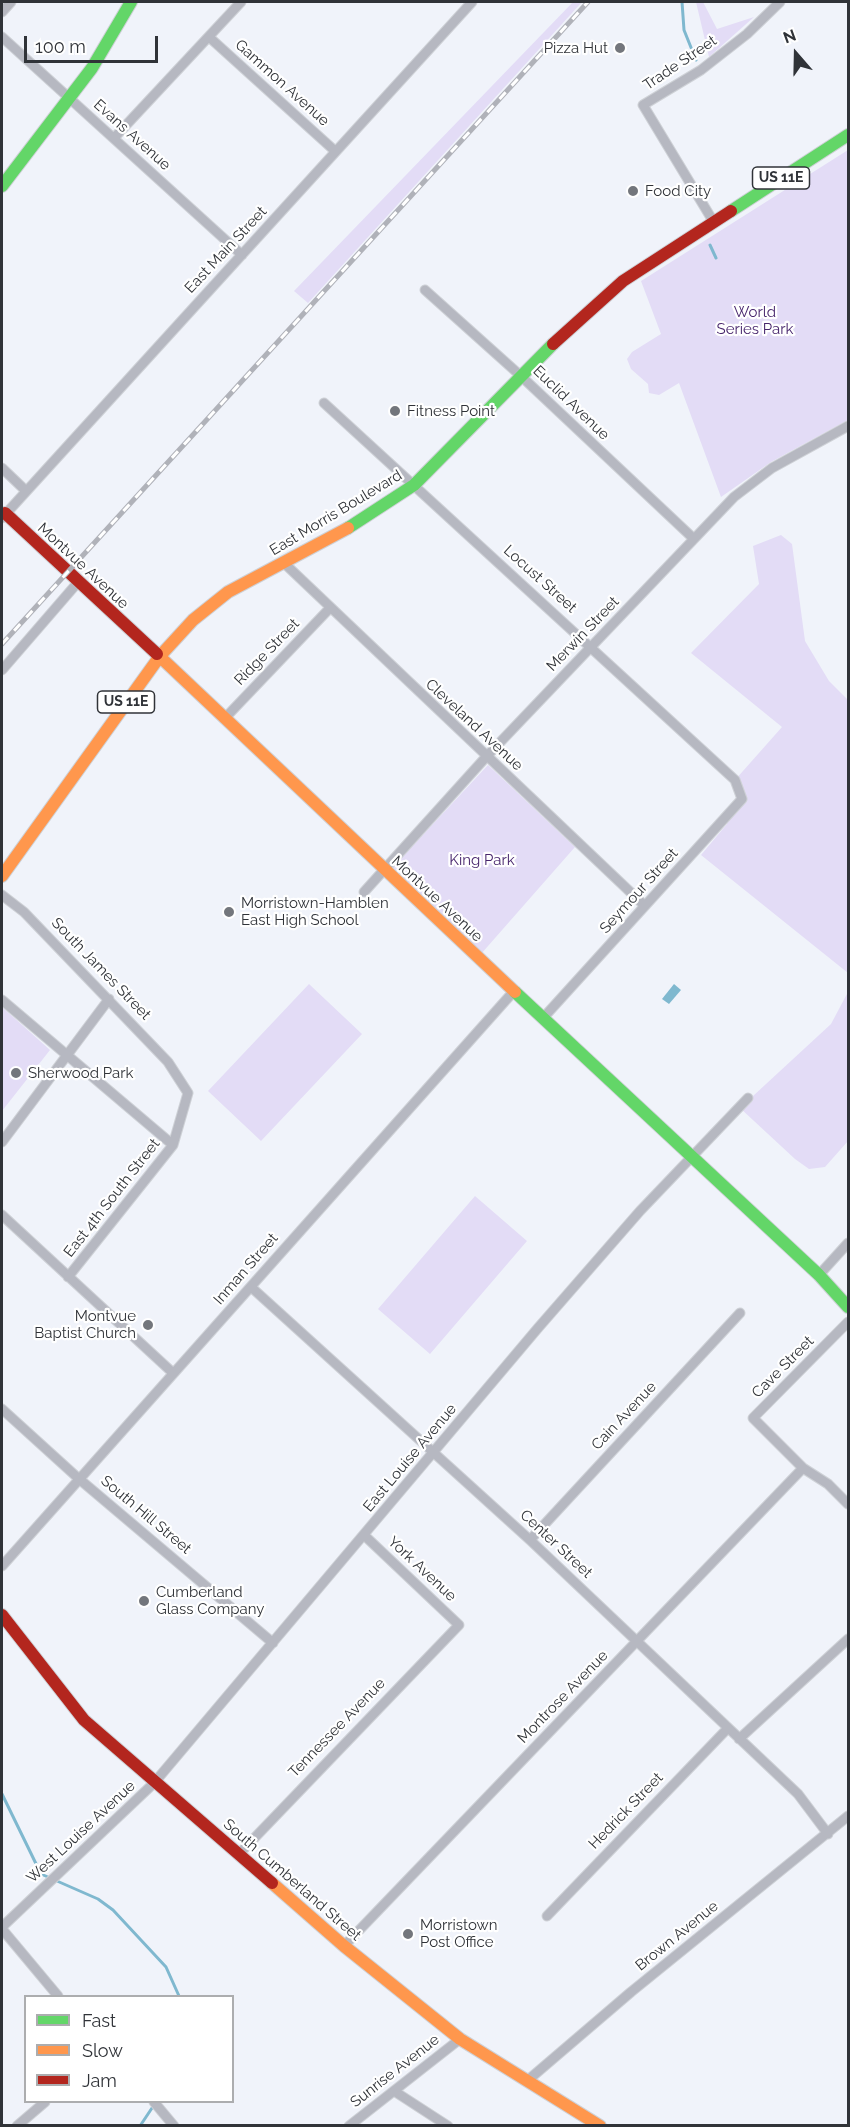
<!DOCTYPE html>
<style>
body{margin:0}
#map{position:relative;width:850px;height:2127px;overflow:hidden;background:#f0f3fa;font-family:Raleway,sans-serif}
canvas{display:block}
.frame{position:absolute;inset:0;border:3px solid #303338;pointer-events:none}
.legend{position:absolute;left:24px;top:1995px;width:210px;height:108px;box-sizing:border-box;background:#fff;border:2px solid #acadaf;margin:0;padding:8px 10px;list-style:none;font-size:18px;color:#303338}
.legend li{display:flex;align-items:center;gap:12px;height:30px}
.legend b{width:30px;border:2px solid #acadaf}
.north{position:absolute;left:766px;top:24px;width:60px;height:60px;-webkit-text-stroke:4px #fff;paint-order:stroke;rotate:340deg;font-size:16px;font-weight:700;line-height:24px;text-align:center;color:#303338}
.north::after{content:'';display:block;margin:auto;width:21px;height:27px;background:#303338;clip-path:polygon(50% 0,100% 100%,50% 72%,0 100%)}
.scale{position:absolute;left:24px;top:36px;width:134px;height:27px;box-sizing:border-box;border:3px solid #303338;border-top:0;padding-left:8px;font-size:18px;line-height:21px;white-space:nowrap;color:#303338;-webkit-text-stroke:4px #fff;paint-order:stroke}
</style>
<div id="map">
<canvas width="850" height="2127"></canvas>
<div class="frame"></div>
<ul class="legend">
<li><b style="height:8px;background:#63d668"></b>Fast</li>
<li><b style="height:8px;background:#ff974d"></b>Slow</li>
<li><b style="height:8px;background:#b3261e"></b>Jam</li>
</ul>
<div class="north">N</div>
<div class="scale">100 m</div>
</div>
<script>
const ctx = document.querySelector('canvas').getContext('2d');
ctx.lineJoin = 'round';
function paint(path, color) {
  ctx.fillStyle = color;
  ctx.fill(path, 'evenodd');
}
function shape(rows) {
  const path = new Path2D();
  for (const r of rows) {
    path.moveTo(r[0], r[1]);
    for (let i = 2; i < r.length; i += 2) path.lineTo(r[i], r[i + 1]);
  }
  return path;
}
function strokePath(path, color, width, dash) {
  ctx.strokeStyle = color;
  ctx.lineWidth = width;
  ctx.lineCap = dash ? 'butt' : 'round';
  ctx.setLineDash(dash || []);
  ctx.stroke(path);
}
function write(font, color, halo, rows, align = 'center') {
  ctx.font = font + ' Raleway,sans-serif';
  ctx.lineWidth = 4.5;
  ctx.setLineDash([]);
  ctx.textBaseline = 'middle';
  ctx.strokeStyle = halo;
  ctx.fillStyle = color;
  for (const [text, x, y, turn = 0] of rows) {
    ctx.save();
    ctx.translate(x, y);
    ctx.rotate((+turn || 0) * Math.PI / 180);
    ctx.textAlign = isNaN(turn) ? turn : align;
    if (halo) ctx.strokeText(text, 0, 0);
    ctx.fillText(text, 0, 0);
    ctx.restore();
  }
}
const green = shape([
 [573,2,582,2,308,303,294,291],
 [696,2,703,2,717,29,754,17,709,57],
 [848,150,848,420,771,462,721,497,679,383,659,395,649,393,648,384,631,369,627,359,632,352,661,334,641,281],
 [781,535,792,544,805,641,829,681,848,700,848,973,701,855,727,824,723,820,742,800,735,780,782,727,691,653,759,584,753,546],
 [488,765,575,847,481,954,391,869],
 [309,984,362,1034,261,1141,208,1091],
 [848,992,848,1141,825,1167,809,1169,795,1159,740,1108,831,1024],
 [2,1007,50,1050,2,1111],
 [475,1196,527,1241,430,1354,378,1309]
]);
const water = shape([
 [674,984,681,990,669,1004,662,999]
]);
const stream = shape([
 [682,2,684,30,696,60],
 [710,245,716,258],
 [2,1794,41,1874,98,1899,113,1910,166,1967,179,1996],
 [140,2126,154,2105]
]);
const street = shape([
 [2,12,11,2],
 [2,37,242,255],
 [209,37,335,151],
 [114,138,241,2],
 [713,221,643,105,701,70,747,34,780,2],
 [425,290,522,377,694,539],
 [324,403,735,780,742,799,544,1017],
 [2,468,25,490],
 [2,518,472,2],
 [284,563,645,906],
 [2,670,79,581],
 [226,717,329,609],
 [364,892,486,757,734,497,772,468,848,426],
 [2,895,24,912,168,1062,188,1093,173,1145,68,1277],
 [2,1000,173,1145],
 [2,1142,109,999],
 [2,1215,173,1373],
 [819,1275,848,1243],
 [251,1287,530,1540,798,1794,828,1834],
 [848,1322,753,1418,803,1468,828,1484,848,1504],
 [2,1409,78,1478,273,1643],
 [530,1540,740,1313],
 [2,1566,514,991],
 [739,1739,848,1639],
 [239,1854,459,1625,365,1536],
 [547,1916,728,1728],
 [2,1927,154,1783,538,1328,640,1211,748,1098],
 [2,1929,58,1996],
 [344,1946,803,1468],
 [527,2081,631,1992,848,1816],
 [394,2091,448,2126],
 [154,2102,174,2126],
 [17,2126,45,2102],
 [349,2126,460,2039]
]);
const fast = shape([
 [2,186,92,68,131,2],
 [731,211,848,135],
 [348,528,414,485,553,344],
 [515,992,819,1275,848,1307]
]);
const slow = shape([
 [157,654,515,992],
 [2,876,160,656,193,620,228,592,348,528],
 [272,1883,344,1946,460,2039,600,2126]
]);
const jam = shape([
 [553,344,623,281,731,211],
 [5,513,157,654],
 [2,1615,84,1720,272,1883]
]);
const rail = shape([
 [2,644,588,2]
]);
const markers = [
 [620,48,6,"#73767c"],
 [633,191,6,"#73767c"],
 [395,411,6,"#73767c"],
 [229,912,6,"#73767c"],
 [16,1073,6,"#73767c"],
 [148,1325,6,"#73767c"],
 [144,1601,6,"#73767c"],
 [408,1934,6,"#73767c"]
];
const shields = [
 [781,178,57],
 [126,702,57]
];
const shieldNames = [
 ["US 11E",781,178],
 ["US 11E",126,702]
];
const poiNames = [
 ["Pizza Hut",608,48,"right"],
 ["Food City",645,191],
 ["Fitness Point",407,411],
 ["Morristown-Hamblen",241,903],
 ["East High School",241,920],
 ["Sherwood Park",28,1073],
 ["Montvue",136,1316,"right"],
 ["Baptist Church",136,1333,"right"],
 ["Cumberland",156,1592],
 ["Glass Company",156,1609],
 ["Morristown",420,1925],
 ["Post Office",420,1942]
];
const streetNames = [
 ["Trade Street",680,63,-34],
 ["Gammon Avenue",282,83,42],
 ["Evans Avenue",132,135,42],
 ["East Main Street",226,250,-47],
 ["Euclid Avenue",571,403,44],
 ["East Morris Boulevard",336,513,-31],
 ["Montvue Avenue",83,566,43],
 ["Locust Street",540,579,42],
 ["Merwin Street",583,634,-46],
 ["Ridge Street",267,652,-46],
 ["Cleveland Avenue",474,725,43],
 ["Seymour Street",639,891,-48],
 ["Montvue Avenue",437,899,43],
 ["South James Street",101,969,46],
 ["East 4th South Street",112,1198,-52],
 ["Inman Street",246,1269,-49],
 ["Cave Street",783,1367,-45],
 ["Cain Avenue",624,1416,-47],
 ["East Louise Avenue",410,1458,-50],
 ["South Hill Street",146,1515,40],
 ["Center Street",556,1544,43],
 ["York Avenue",422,1569,43],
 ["Montrose Avenue",563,1697,-46],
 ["Tennessee Avenue",337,1728,-46],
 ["Hedrick Street",626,1811,-46],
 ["West Louise Avenue",81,1832,-43],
 ["South Cumberland Street",292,1880,41],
 ["Brown Avenue",677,1936,-39],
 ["Sunrise Avenue",395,2071,-38]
];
const parkNames = [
 ["World",755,312],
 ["Series Park",755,329],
 ["King Park",482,860]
];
paint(green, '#e3dcf6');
paint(water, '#7fb8cf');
strokePath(stream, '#7fb8cf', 3);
strokePath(street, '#ced1d6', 11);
strokePath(fast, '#ced1d6', 14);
strokePath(slow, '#ced1d6', 14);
strokePath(jam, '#ced1d6', 14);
strokePath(street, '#b6b8c1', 9);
strokePath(fast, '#63d668', 12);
strokePath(slow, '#ff974d', 12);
strokePath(jam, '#b3261e', 12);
strokePath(rail, '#b0b2b9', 5);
strokePath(rail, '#fff', 3, [9]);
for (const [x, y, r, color] of markers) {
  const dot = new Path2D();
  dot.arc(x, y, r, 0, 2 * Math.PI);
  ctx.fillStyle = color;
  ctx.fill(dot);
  strokePath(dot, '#fff', 2);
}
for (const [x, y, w] of shields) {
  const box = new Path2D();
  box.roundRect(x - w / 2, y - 11, w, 22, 4.5);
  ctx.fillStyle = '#fff';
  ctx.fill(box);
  strokePath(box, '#303338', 1.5);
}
write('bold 14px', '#303338', null, shieldNames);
write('15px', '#303338', '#fff', poiNames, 'left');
write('15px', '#303338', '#fff', streetNames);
write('15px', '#47256c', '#fff', parkNames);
</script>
